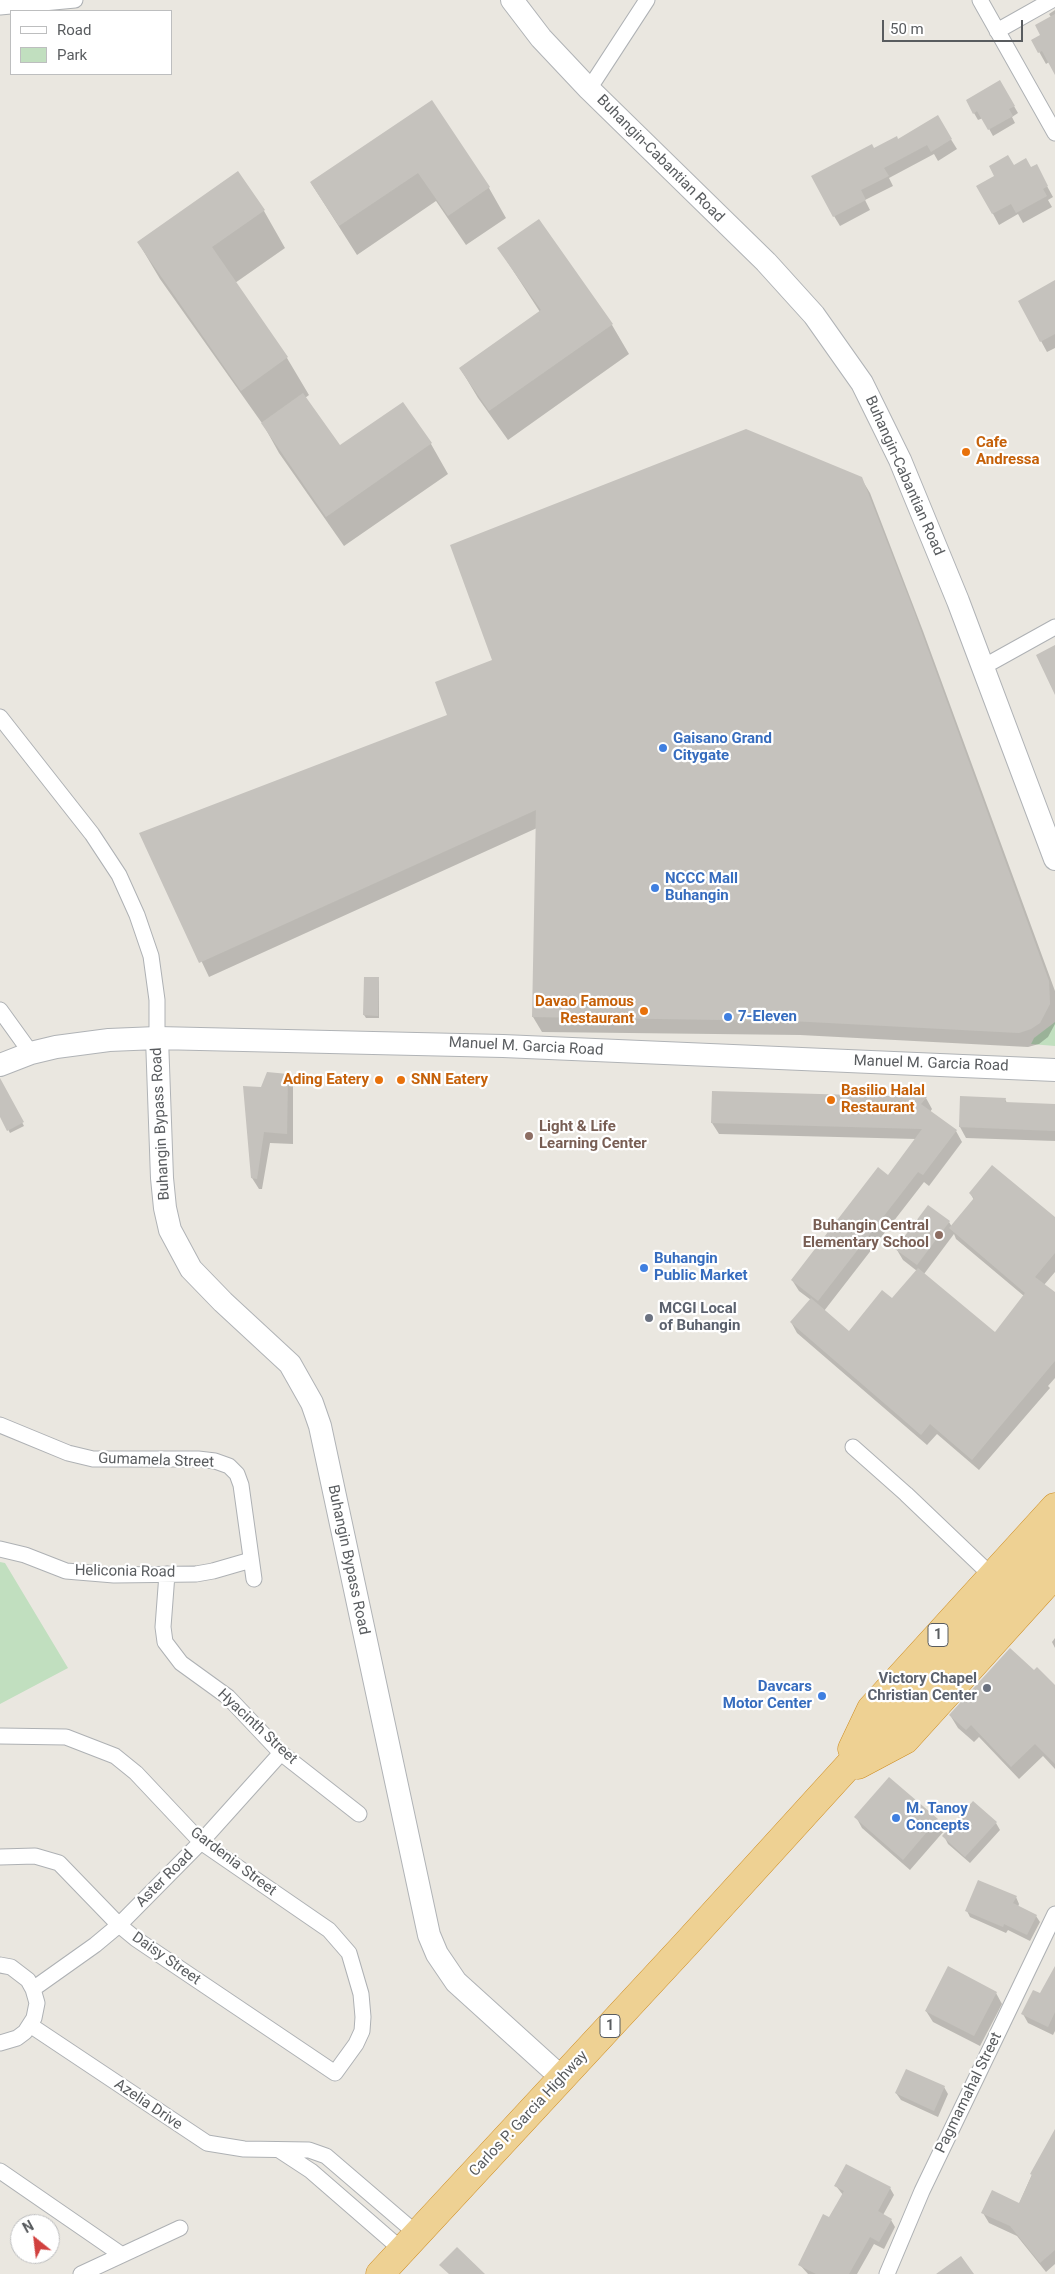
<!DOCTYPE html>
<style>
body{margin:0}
#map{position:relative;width:1055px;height:2274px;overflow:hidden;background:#eae7e0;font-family:Roboto,sans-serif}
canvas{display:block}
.legend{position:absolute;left:10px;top:10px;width:162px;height:65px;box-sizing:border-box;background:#fff;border:1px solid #bdbebf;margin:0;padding:6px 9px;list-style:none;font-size:15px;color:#595c5f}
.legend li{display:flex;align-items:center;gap:10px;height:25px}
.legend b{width:25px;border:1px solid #bdbebf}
.north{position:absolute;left:10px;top:2214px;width:50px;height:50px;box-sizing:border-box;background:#fff;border:1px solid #bdbebf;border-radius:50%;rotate:331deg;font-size:14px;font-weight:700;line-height:20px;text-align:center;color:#595c5f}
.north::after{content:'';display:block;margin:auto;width:18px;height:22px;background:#d1413f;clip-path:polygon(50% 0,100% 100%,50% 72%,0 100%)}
.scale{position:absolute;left:882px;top:20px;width:141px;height:22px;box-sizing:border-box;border:2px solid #595c5f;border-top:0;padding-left:6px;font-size:15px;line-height:18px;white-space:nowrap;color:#595c5f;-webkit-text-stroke:4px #fff;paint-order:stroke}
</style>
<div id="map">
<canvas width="1055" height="2274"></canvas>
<ul class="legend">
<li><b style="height:6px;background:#fff"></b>Road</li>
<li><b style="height:14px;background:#c1dfbf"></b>Park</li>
</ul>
<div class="north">N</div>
<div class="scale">50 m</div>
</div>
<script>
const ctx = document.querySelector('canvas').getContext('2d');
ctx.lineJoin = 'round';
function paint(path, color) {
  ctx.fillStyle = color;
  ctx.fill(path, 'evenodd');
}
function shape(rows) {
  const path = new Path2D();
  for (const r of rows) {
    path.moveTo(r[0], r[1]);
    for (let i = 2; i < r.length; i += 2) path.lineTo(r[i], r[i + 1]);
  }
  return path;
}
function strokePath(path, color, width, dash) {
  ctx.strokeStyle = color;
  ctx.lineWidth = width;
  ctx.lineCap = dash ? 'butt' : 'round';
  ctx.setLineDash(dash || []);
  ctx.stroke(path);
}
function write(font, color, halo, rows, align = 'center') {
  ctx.font = font + ' Roboto,sans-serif';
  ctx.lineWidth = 4.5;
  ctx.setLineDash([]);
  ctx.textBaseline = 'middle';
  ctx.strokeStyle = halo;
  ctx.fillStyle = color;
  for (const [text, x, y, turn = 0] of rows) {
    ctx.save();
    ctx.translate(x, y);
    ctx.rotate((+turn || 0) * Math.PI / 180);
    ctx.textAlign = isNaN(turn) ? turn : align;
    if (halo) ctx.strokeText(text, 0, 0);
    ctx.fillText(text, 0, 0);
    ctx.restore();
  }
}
const green = shape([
 [1055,1022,1055,1046,1031,1044,1034,1038],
 [0,1562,5,1563,68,1668,0,1704]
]);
const shadow = shape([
 [1055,10,1055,67,1049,62,1046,64,1033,41,1042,36,1051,17,1049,14],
 [1000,82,1018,113,1012,117,1015,123,993,136,983,118,978,120,967,101],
 [431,102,489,188,506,218,466,245,436,201,357,255,311,183],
 [937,117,957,149,938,161,934,154,889,178,893,186,865,200,870,210,840,226,834,216,898,140],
 [1036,166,1053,197,1048,200,1052,207,1023,223,1018,214,999,225,978,186,1013,167,1031,169],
 [238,173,264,211,285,248,235,283,287,358,309,395,305,398,340,447,403,404,431,444,448,474,344,546,279,453,264,426,160,279,138,242],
 [499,249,612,325,629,354,508,440,478,398,460,368,540,312],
 [1055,282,1055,348,1047,352,1041,341],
 [861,478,870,493,923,631,1055,991,1055,1024,1048,1037,1039,1044,1028,1047,800,1035,542,1032,533,1017,537,828,209,977,141,834,449,716,494,661],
 [379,979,379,1018,366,1018,364,1015],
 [287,1075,293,1086,293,1144,270,1143,262,1189,259,1189,252,1178,262,1088],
 [3,1086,24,1126,10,1133,0,1114,0,1088],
 [714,1093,926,1098,932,1109,930,1112,956,1131,962,1142,929,1186,924,1182,824,1311,850,1333,892,1300,917,1271,903,1260,897,1250,949,1222,952,1227,974,1200,970,1193,1055,1218,1055,1272,1044,1285,1055,1293,1055,1378,1048,1386,1050,1388,979,1470,937,1434,927,1445,797,1333,791,1322,811,1300,799,1291,792,1280,889,1177,916,1139,719,1134,712,1123],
 [954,1234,956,1239,1024,1296,995,1334,924,1274],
 [1005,1099,1007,1103,1055,1105,1055,1141,966,1138,960,1127],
 [1055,1638,1055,1648,1052,1642],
 [1055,1686,1055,1769,1043,1756,1019,1779,979,1737,974,1742,958,1728,950,1715],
 [889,1779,937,1820,944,1831,910,1870,862,1828,856,1817],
 [996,1823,1000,1830,970,1863,948,1844,944,1836],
 [1016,1897,1019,1904,1018,1907,1036,1916,1040,1922,1030,1941,1008,1930,1006,1933,970,1917,967,1911],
 [1055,1968,1055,2031,1053,2035,1028,2023,1023,2014,1041,1995],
 [996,1993,1002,2004,980,2046,933,2022,926,2011],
 [944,2087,948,2094,938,2117,901,2100,896,2093],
 [1055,2139,1055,2264,1046,2272,1017,2236,989,2223,983,2213,1019,2204,1033,2172],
 [836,2186,890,2188,894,2195,883,2215,891,2220,895,2227,884,2249,874,2244,857,2274,808,2274,800,2265,843,2195]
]);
const building = shape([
 [1055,14,1055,75,1042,51,1038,53,1031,40,1040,35,1035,25],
 [1000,80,1015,106,1009,109,1013,116,988,130,977,111,973,114,966,100],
 [432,100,490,187,448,216,418,173,339,226,310,182],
 [938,115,952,139,931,152,927,145,884,168,889,176,861,190,866,200,833,217,811,176,872,144,874,148,897,136,898,139],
 [1008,155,1014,165,1026,158,1031,167,1037,164,1048,186,1043,189,1047,196,1016,213,1011,204,992,214,976,186,994,176,989,166],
 [238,171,265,210,212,247,288,357,241,391,137,242],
 [539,219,613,324,489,411,459,368,541,310,497,248],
 [1055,280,1055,334,1040,342,1018,301],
 [303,393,340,445,403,402,432,443,326,517,261,423],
 [746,429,862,477,915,614,1049,981,1050,1004,1040,1023,1031,1029,1019,1033,791,1021,532,1017,536,810,199,963,139,833,447,715,435,682,492,660,450,545],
 [1055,645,1055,695,1036,655],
 [364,977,379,977,378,1016,363,1015],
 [267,1072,288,1074,287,1134,264,1132,257,1179,251,1178,243,1086,261,1087],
 [0,1078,24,1122,7,1131,0,1117],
 [712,1091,927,1097,921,1104,957,1130,923,1175,918,1172,818,1301,791,1280,878,1167,888,1175,922,1129,711,1123],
 [960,1096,1006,1098,1005,1102,1055,1104,1055,1131,959,1127],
 [992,1165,1055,1217,1055,1253,1035,1277,1055,1292,1055,1361,972,1460,930,1424,921,1435,790,1322,811,1298,849,1331,882,1290,892,1298,918,1268,995,1332,1025,1293,949,1228,974,1198,969,1193],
 [928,1205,950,1221,917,1265,895,1249],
 [1010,1648,1034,1670,1037,1667,1055,1685,1055,1764,1035,1744,1011,1767,971,1725,966,1730,949,1715],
 [889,1777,938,1819,903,1860,854,1817],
 [973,1801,997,1822,965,1857,942,1836],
 [978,1880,1017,1896,1013,1903,1037,1915,1027,1935,1004,1924,1003,1927,965,1911],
 [948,1966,997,1992,974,2036,925,2011],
 [1055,1966,1055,2012,1048,2027,1021,2014,1033,1990,1040,1993],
 [906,2069,945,2086,934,2111,895,2093],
 [1055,2129,1055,2250,1040,2263,1010,2226,981,2213,992,2190,1019,2203,1032,2175,1030,2174],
 [846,2164,891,2187,878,2211,892,2219,879,2242,870,2237,849,2274,816,2274,798,2265,823,2214,829,2217,844,2191,834,2186],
 [457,2247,485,2274,449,2274,439,2265],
 [961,2256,974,2274,936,2274]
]);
const street = shape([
 [980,0,1055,133],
 [0,7,75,0],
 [997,31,1052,0],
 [589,89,647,0],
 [983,667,1055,627],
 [0,717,92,834,119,875,137,915,151,956,157,1000,157,1038],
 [0,1010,31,1053],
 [0,1425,68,1453,93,1459,198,1459,215,1461,229,1466,237,1474,241,1485,254,1579],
 [853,1447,906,1494,992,1576],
 [0,1549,25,1555,66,1571,114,1575,196,1574,213,1571,251,1560],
 [167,1574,163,1627,165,1642,181,1663,228,1697,281,1753,359,1814],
 [0,1736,66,1737,115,1756,136,1773,201,1842,329,1930,349,1953,361,1994,363,2017,362,2031,356,2044,335,2073,136,1939,119,1925,59,1863,35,1856,0,1857],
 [0,1965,11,1967,28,1980,33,1989,37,2003,34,2018,25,2032,17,2038,0,2043],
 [33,1989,95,1945,119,1925,201,1842,281,1753],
 [30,2025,207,2143,244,2149,309,2150,326,2156,417,2234],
 [279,2150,311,2171,402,2250],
 [0,2171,122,2255],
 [81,2274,180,2228],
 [887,2274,922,2191,1055,1914]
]);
const secondary = shape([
 [512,0,541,38,589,89,766,262,814,315,862,383,900,460,958,601,1055,859],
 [157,1038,162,1178,165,1208,170,1230,191,1269,223,1302,290,1364,312,1403,320,1426,429,1935,437,1954,456,1982,562,2078],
 [0,1065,31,1053,56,1047,109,1040,157,1038,503,1046,1055,1070]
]);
const highway = shape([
 [852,1749,871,1709,1055,1507],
 [858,1765,905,1740,1055,1574],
 [380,2274,687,1943,1055,1539]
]);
const markers = [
 [966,452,5,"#e8710a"],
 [663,748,5,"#3f7fe0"],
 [655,888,5,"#3f7fe0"],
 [644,1011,5,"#e8710a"],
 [728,1017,5,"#3f7fe0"],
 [379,1080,5,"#e8710a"],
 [401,1080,5,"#e8710a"],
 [831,1100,5,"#e8710a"],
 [529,1136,5,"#8d6e63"],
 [939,1235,5,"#8d6e63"],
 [644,1268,5,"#3f7fe0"],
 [649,1318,5,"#6b7280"],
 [987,1688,5,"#6b7280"],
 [822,1696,5,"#3f7fe0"],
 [896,1818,5,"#3f7fe0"]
];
const shields = [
 [938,1635,20],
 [610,2026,20]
];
const shieldNames = [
 ["1",938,1635],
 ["1",610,2026]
];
const streetNames = [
 ["Buhangin-Cabantian Road",660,159,45],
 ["Buhangin-Cabantian Road",904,476,66],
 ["Manuel M. Garcia Road",526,1047,3],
 ["Manuel M. Garcia Road",931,1064,2],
 ["Buhangin Bypass Road",161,1124,-93],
 ["Gumamela Street",156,1461,2],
 ["Buhangin Bypass Road",348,1560,78],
 ["Heliconia Road",125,1572,1],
 ["Hyacinth Street",257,1727,43],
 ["Gardenia Street",233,1862,37],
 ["Aster Road",165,1879,-45],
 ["Daisy Street",166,1959,35],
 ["Pagmamahal Street",969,2093,-64],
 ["Azelia Drive",148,2105,34],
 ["Carlos P. Garcia Highway",529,2114,-47]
];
const foodNames = [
 ["Cafe",976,443],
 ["Andressa",976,460],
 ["Davao Famous",634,1002,"right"],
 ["Restaurant",634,1019,"right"],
 ["Ading Eatery",369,1080,"right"],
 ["SNN Eatery",411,1080],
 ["Basilio Halal",841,1091],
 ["Restaurant",841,1108]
];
const shopNames = [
 ["Gaisano Grand",673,739],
 ["Citygate",673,756],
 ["NCCC Mall",665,879],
 ["Buhangin",665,896],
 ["7-Eleven",738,1017],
 ["Buhangin",654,1259],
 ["Public Market",654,1276],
 ["Davcars",812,1687,"right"],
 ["Motor Center",812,1704,"right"],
 ["M. Tanoy",906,1809],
 ["Concepts",906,1826]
];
const educationNames = [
 ["Light & Life",539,1127],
 ["Learning Center",539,1144],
 ["Buhangin Central",929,1226,"right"],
 ["Elementary School",929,1243,"right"]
];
const worshipNames = [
 ["MCGI Local",659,1309],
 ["of Buhangin",659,1326],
 ["Victory Chapel",977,1679,"right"],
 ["Christian Center",977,1696,"right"]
];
paint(green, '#c1dfbf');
paint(shadow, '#0003');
paint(building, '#c5c2bd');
strokePath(street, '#aeb1b4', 17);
strokePath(secondary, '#b0b3b6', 24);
strokePath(highway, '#cd8b1d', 29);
strokePath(street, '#fff', 15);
strokePath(secondary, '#fff', 22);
strokePath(highway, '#eed193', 28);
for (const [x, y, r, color] of markers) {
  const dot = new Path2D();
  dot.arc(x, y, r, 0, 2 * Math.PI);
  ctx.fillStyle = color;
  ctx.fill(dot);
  strokePath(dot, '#fff', 2);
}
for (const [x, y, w] of shields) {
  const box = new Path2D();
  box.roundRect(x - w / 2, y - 11.5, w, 23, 4);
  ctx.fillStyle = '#fff';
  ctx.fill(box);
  strokePath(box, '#595c5f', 1);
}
write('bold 14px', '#595c5f', null, shieldNames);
write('15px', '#595c5f', '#fff', streetNames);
write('bold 15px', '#c56008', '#fff', foodNames, 'left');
write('bold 15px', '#366cbe', '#fff', shopNames, 'left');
write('bold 15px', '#785e54', '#fff', educationNames, 'left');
write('bold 15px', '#5b616d', '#fff', worshipNames, 'left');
</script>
